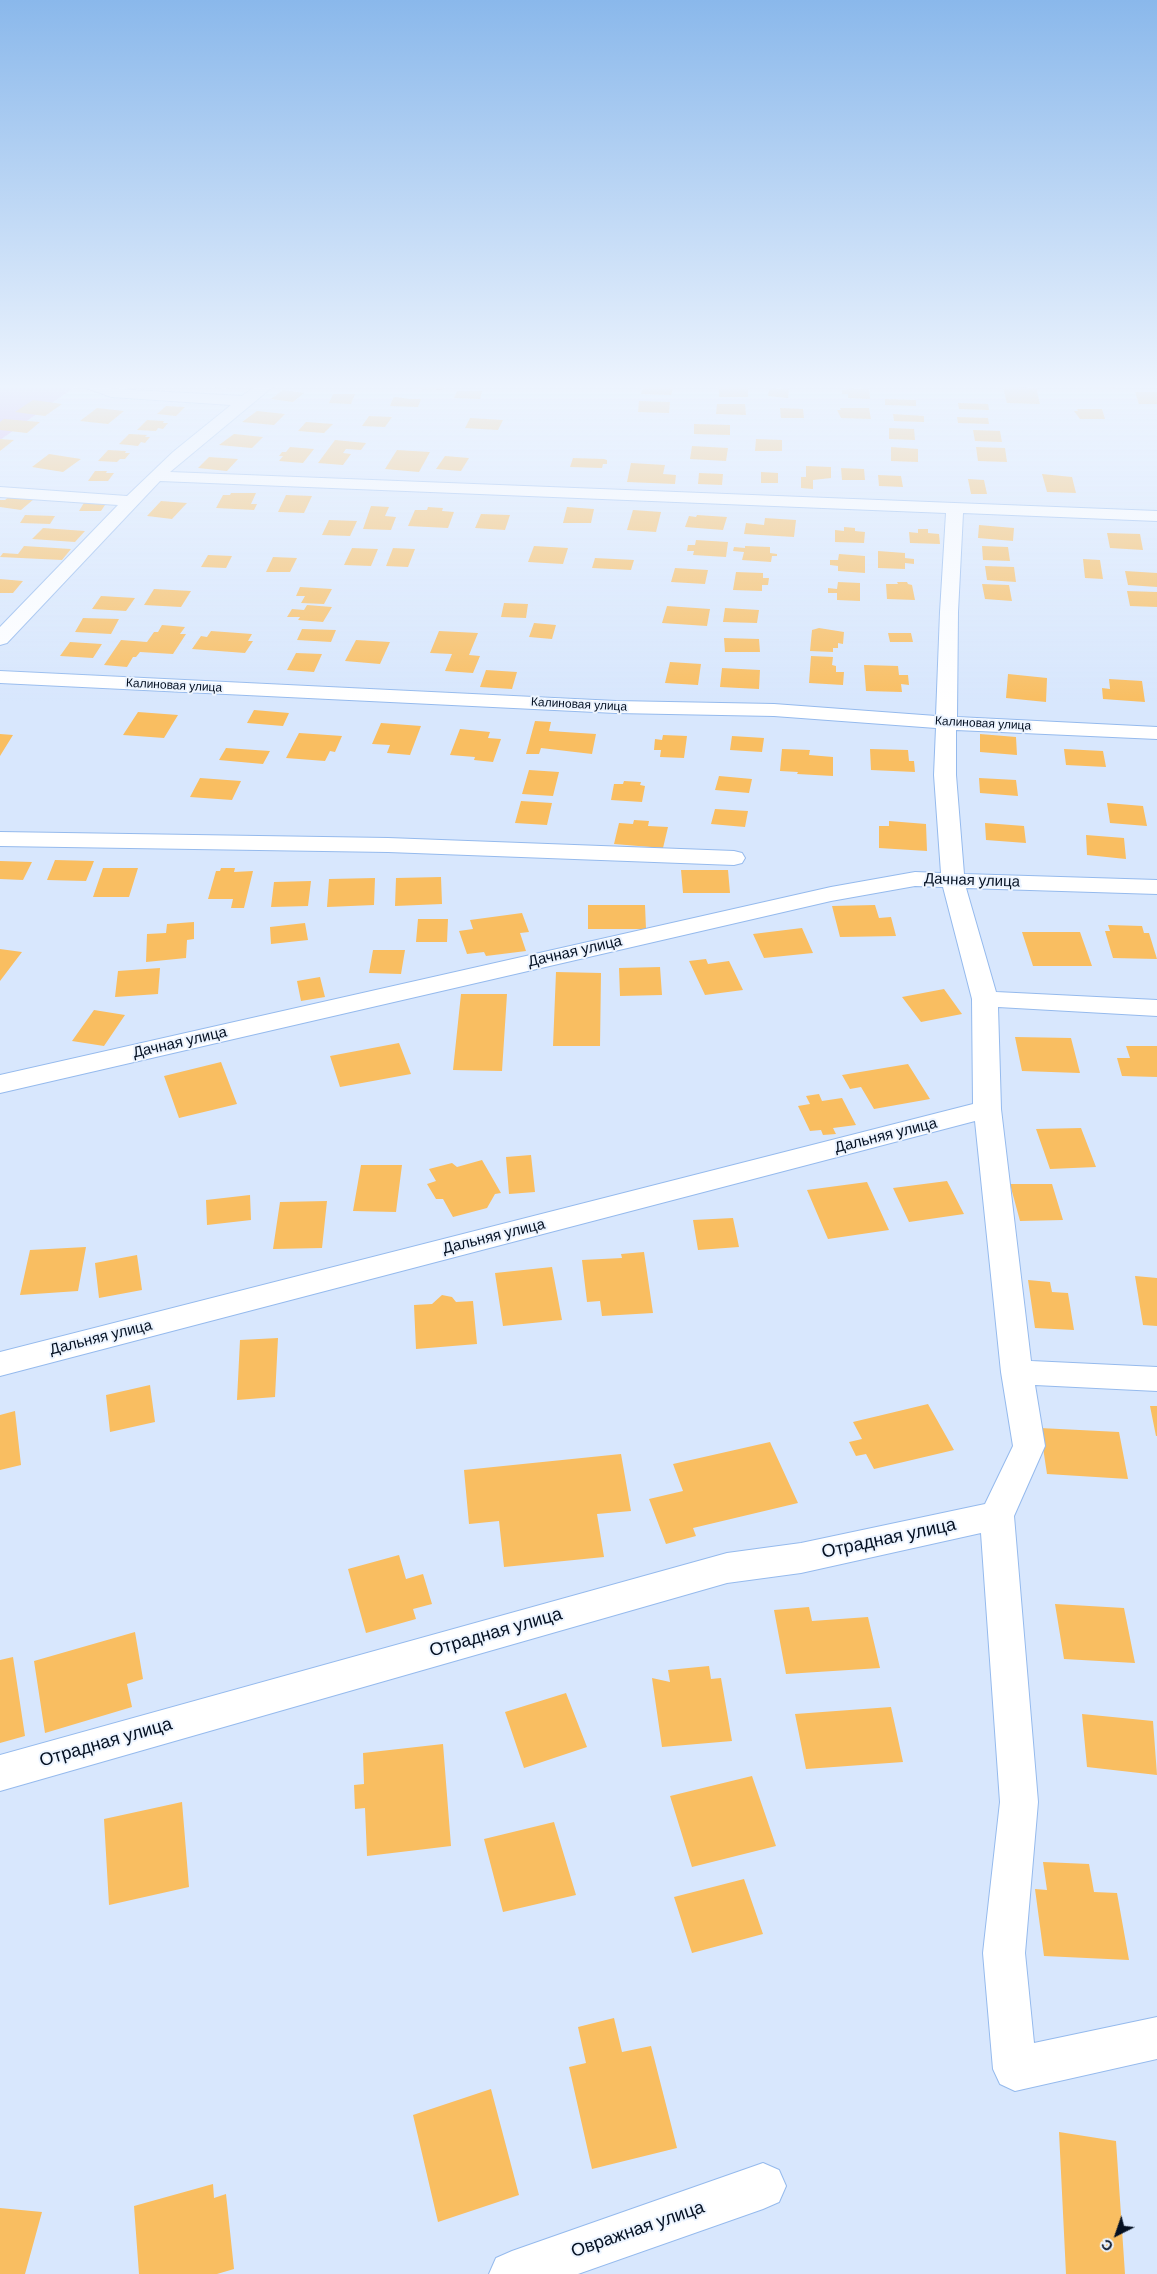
<!DOCTYPE html>
<meta charset="utf-8">
<style>
body{margin:0}
#map{position:relative;width:1157px;height:2274px;overflow:hidden;background:#d8e7fd;font-family:"DM Sans",sans-serif}
canvas{display:block}
.north{position:absolute;left:1092px;top:2209px;width:50px;height:50px;-webkit-text-stroke:4px #ecf4ff;paint-order:stroke;rotate:221deg;font-size:14px;font-weight:700;line-height:20px;text-align:center;color:#041022}
.north::after{content:'';display:block;margin:auto;width:18px;height:22px;background:#041022;clip-path:polygon(50% 0,100% 100%,50% 72%,0 100%)}
</style>
<div id="map">
<canvas width="1157" height="2274"></canvas>
<div class="north">С</div>
</div>
<script>
const ctx = document.querySelector('canvas').getContext('2d');
ctx.lineJoin = 'round';
function paint(path, color) {
  ctx.fillStyle = color;
  ctx.fill(path, 'evenodd');
}
function shape(rows) {
  const path = new Path2D();
  for (const r of rows) {
    path.moveTo(r[0], r[1]);
    for (let i = 2; i < r.length; i += 2) path.lineTo(r[i], r[i + 1]);
  }
  return path;
}
function strokePath(path, color, width, dash) {
  ctx.strokeStyle = color;
  ctx.lineWidth = width;
  ctx.lineCap = dash ? 'butt' : 'round';
  ctx.setLineDash(dash || []);
  ctx.stroke(path);
}
function write(font, color, halo, rows, align = 'center') {
  ctx.font = font + ' "DM Sans",sans-serif';
  ctx.lineWidth = 4;
  ctx.setLineDash([]);
  ctx.textBaseline = 'middle';
  ctx.strokeStyle = halo;
  ctx.fillStyle = color;
  for (const [text, x, y, turn = 0] of rows) {
    ctx.save();
    ctx.translate(x, y);
    ctx.rotate((+turn || 0) * Math.PI / 180);
    ctx.textAlign = isNaN(turn) ? turn : align;
    if (halo) ctx.strokeText(text, 0, 0);
    ctx.fillText(text, 0, 0);
    ctx.restore();
  }
}
const green = shape([
 [0,384,79,384,0,440]
]);
const building = shape([
 [208,384,235,384,228,389,206,386],
 [414,384,446,384,443,390,411,389],
 [644,384,656,384,674,385,671,395,641,394],
 [1087,384,1112,384,1114,389,1093,389],
 [719,387,748,387,748,397,719,397],
 [1003,387,1036,388,1040,404,1007,403],
 [770,388,789,389,788,398,768,396],
 [847,388,869,389,870,399,848,398,848,394,842,394,842,390,847,390],
 [283,390,304,393,293,402,271,399],
 [457,391,482,391,480,399,454,398],
 [1135,392,1157,392,1157,404,1139,404],
 [333,394,355,394,351,404,329,403],
 [396,397,409,399,421,399,418,407,390,406,393,398],
 [885,399,916,400,916,406,885,405],
 [33,400,62,404,45,416,15,412],
 [639,401,670,402,669,413,638,412],
 [958,403,988,404,989,410,959,409],
 [717,404,745,404,746,415,716,414],
 [166,406,185,407,176,416,157,414],
 [97,408,124,411,108,424,80,421],
 [780,408,803,409,804,418,781,418],
 [840,408,869,408,871,419,841,418,837,410,841,410],
 [1077,409,1102,409,1105,419,1080,419,1074,411,1078,411],
 [257,411,285,414,274,425,242,422],
 [893,414,924,416,924,422,894,421],
 [369,416,392,417,385,427,362,426],
 [957,417,988,418,989,424,958,423],
 [470,418,503,420,498,430,465,428],
 [4,419,40,422,27,433,0,430,0,422],
 [147,420,164,421,163,423,168,423,163,429,158,428,156,431,137,430],
 [306,422,333,424,324,433,298,431],
 [694,424,730,425,730,435,694,434],
 [889,428,914,429,915,440,889,439],
 [973,430,1000,431,1002,442,975,441],
 [129,434,147,435,145,437,150,437,145,443,141,442,138,446,119,444],
 [234,434,263,437,252,448,219,445],
 [0,439,14,440,0,451],
 [756,439,782,440,782,451,755,451],
 [335,440,366,443,361,450,346,449,343,453,351,454,343,465,318,463],
 [692,446,728,448,726,461,690,459],
 [290,447,314,449,303,463,279,461,283,456,279,456,282,452,286,452],
 [891,447,918,449,918,462,891,461],
 [976,447,1005,448,1007,462,978,461],
 [108,450,126,451,125,453,130,453,125,459,120,459,117,462,98,461],
 [397,450,430,452,419,472,385,469],
 [49,454,81,459,63,472,32,467],
 [445,456,469,458,461,471,436,469],
 [209,457,238,459,227,471,198,468],
 [573,458,604,459,607,460,607,464,603,464,602,468,570,467],
 [631,463,665,465,663,474,676,475,675,484,627,482],
 [806,466,831,467,831,478,813,480,813,489,801,488,801,477,806,477],
 [841,468,864,469,865,480,842,480],
 [95,471,107,471,106,473,114,473,108,481,88,481],
 [761,472,778,473,778,483,761,483],
 [699,473,723,474,722,485,698,484],
 [1042,474,1072,477,1076,493,1047,492],
 [878,475,901,476,903,487,879,486],
 [968,479,984,480,987,494,971,494],
 [231,493,256,493,251,504,257,504,254,510,216,508,223,495,230,495],
 [286,495,312,496,304,513,278,512],
 [10,496,34,499,21,510,0,507,0,500,5,500],
 [85,501,107,502,101,511,79,511],
 [161,501,187,503,172,519,147,516],
 [371,506,389,507,385,516,396,517,391,530,363,529],
 [428,507,443,508,442,511,454,512,448,528,408,526,415,510,427,510],
 [567,507,594,509,591,523,563,523],
 [633,510,661,512,656,532,627,530],
 [481,514,510,515,505,530,475,528],
 [25,515,55,516,50,524,20,523],
 [697,515,727,517,723,530,685,527,689,516,696,517],
 [765,518,796,520,794,537,744,534,746,523,764,525],
 [329,520,357,521,350,536,322,535],
 [979,525,1014,528,1013,541,978,538],
 [844,527,855,528,855,531,865,532,864,543,835,542,835,530,844,531],
 [43,528,85,531,75,542,32,539],
 [918,529,928,529,928,533,939,534,940,544,910,543,909,532,918,533],
 [1107,533,1140,534,1143,550,1110,548],
 [696,540,728,542,726,557,693,555,694,551,687,551,688,545,695,545],
 [24,546,71,549,62,560,0,557,3,553,18,554],
 [534,546,568,548,563,564,528,562],
 [745,546,770,547,770,553,777,554,777,556,772,556,771,562,742,560,744,552,733,551,734,547,745,548],
 [982,546,1008,547,1010,561,983,560],
 [352,548,378,549,371,566,344,565],
 [393,548,415,549,408,567,386,566],
 [878,551,905,553,905,558,914,559,914,564,905,563,905,569,878,568],
 [839,554,865,556,865,573,838,571,838,566,830,565,830,560,838,560],
 [208,555,232,556,226,568,201,567],
 [273,557,297,558,290,572,266,572],
 [595,558,634,560,631,570,592,568],
 [1083,559,1100,560,1103,579,1085,578],
 [985,566,1014,567,1016,582,987,580],
 [675,568,708,570,705,584,671,582],
 [1125,571,1157,573,1157,587,1128,585],
 [736,572,763,573,763,578,769,578,768,585,762,585,762,591,733,590],
 [0,579,23,581,13,593,0,593],
 [838,582,860,583,860,601,837,600,837,593,828,593,828,588,837,589],
 [897,582,907,582,908,584,912,585,915,600,887,599,886,584,898,584],
 [982,584,1009,585,1012,601,985,599],
 [300,587,332,589,324,604,301,603,305,596,296,596],
 [154,589,191,591,181,607,144,605],
 [1127,591,1157,592,1157,607,1130,606],
 [101,596,135,598,126,611,92,609],
 [504,603,528,604,526,618,501,617],
 [307,605,332,607,323,622,298,620,300,617,287,617,292,609,304,610],
 [667,606,710,609,707,626,662,623],
 [725,608,759,610,757,623,723,622],
 [83,618,119,619,111,634,75,632],
 [534,623,556,625,552,639,529,637],
 [162,625,185,627,180,634,186,634,173,654,140,652,136,657,133,657,127,667,104,665,121,640,147,642,154,632,158,632],
 [819,628,844,632,843,644,838,643,838,648,833,648,833,652,810,651,812,630],
 [302,629,336,630,331,642,297,640],
 [211,631,252,634,248,641,253,641,245,653,192,649,201,636,207,637],
 [439,631,478,633,469,655,480,656,473,673,445,671,452,654,430,653],
 [888,633,911,633,913,642,890,642],
 [724,638,759,639,760,652,725,652],
 [356,640,390,642,380,664,345,661],
 [70,642,102,644,93,658,60,656],
 [296,653,322,654,314,672,287,670],
 [811,656,833,657,832,665,836,666,836,672,844,672,843,685,809,683],
 [670,662,701,664,698,685,665,683],
 [864,665,898,666,899,675,908,675,909,685,901,684,902,692,866,691],
 [722,668,760,670,759,689,720,687],
 [486,670,517,672,512,689,480,687],
 [1008,674,1047,678,1046,702,1006,698],
 [1109,679,1142,681,1145,702,1103,699,1102,688,1110,689],
 [254,710,289,713,283,726,247,723],
 [138,712,178,715,164,738,123,735],
 [535,721,551,722,549,731,596,734,592,754,541,748,539,754,526,754],
 [381,723,421,726,410,755,387,753,390,745,372,744],
 [460,729,490,732,488,738,501,739,493,762,474,760,475,757,450,755],
 [299,733,342,736,335,752,330,751,325,761,286,758],
 [0,734,13,735,0,756],
 [980,734,1016,737,1017,755,980,752],
 [663,735,687,736,684,758,660,757,661,750,654,750,655,739,662,740],
 [732,736,764,738,762,752,730,750],
 [226,748,270,751,263,764,219,760],
 [782,749,810,750,809,755,833,757,833,776,797,774,798,772,780,771],
 [870,749,908,750,909,761,914,761,915,772,871,770],
 [1064,749,1103,751,1106,767,1066,765],
 [529,770,559,772,553,796,522,794],
 [719,776,752,779,749,793,715,790],
 [200,778,241,781,232,800,190,797],
 [979,778,1016,780,1018,796,980,793],
 [624,781,641,782,640,785,645,786,642,802,611,800,614,784,623,784],
 [521,801,552,803,547,825,515,823],
 [1107,803,1143,806,1147,826,1110,823],
 [715,809,748,811,745,827,711,824],
 [634,820,649,821,648,826,668,827,663,848,614,844,619,823,633,824],
 [889,821,926,824,927,851,879,848,879,826,889,826],
 [985,823,1024,826,1026,843,986,840],
 [1086,835,1124,838,1126,859,1087,855],
 [55,860,94,861,86,881,47,880],
 [0,861,32,862,23,880,0,879],
 [103,868,138,868,129,897,93,897],
 [221,868,235,868,234,872,253,871,244,908,231,908,233,899,208,899,216,871,220,871],
 [681,870,728,870,730,893,683,893],
 [441,877,442,904,395,906,396,878],
 [375,878,374,905,327,907,329,879],
 [311,881,308,906,271,907,274,882],
 [588,905,645,905,646,929,588,929],
 [875,905,879,918,891,917,896,936,840,937,832,906],
 [522,913,529,932,520,933,526,951,486,956,484,952,467,954,459,931,473,929,470,920],
 [418,919,448,919,447,942,416,942],
 [194,922,194,939,187,940,186,958,146,962,147,934,166,933,167,924],
 [305,923,308,940,271,944,270,927],
 [1108,925,1142,926,1144,933,1149,933,1157,959,1113,958,1105,931,1110,931],
 [802,928,813,953,764,958,753,934],
 [1022,932,1080,932,1092,966,1033,966],
 [0,949,22,952,0,981],
 [373,950,405,950,401,974,369,973],
 [706,959,708,964,729,961,743,990,705,995,689,961],
 [660,967,662,995,620,996,619,968],
 [160,968,158,994,115,997,118,971],
 [556,972,601,973,600,1046,553,1046],
 [320,977,325,997,301,1001,297,981],
 [944,989,962,1014,921,1022,902,997],
 [461,994,507,994,502,1071,453,1070],
 [94,1010,125,1015,104,1046,72,1041],
 [1015,1037,1071,1038,1080,1073,1022,1071],
 [399,1043,411,1074,340,1087,330,1056],
 [1126,1046,1157,1046,1157,1077,1122,1076,1117,1058,1130,1058],
 [221,1062,237,1104,179,1118,164,1076],
 [908,1064,930,1099,874,1109,861,1087,850,1089,842,1075],
 [819,1094,822,1101,842,1098,856,1125,833,1128,836,1134,823,1135,821,1130,810,1131,798,1106,810,1104,806,1096],
 [1081,1128,1096,1167,1050,1169,1036,1129],
 [531,1155,535,1192,509,1194,506,1157],
 [482,1160,501,1193,495,1194,487,1208,453,1217,443,1199,436,1199,427,1184,436,1181,429,1169,452,1163,457,1167],
 [361,1165,402,1165,396,1212,353,1211],
 [947,1181,964,1214,909,1222,893,1188],
 [867,1182,889,1230,828,1239,807,1190],
 [1010,1184,1052,1184,1063,1220,1020,1221],
 [250,1195,251,1220,207,1225,206,1200],
 [327,1201,322,1248,273,1249,280,1202],
 [733,1218,739,1247,698,1250,693,1220],
 [86,1247,78,1291,20,1295,30,1250],
 [644,1252,653,1313,602,1316,600,1301,587,1302,582,1260,622,1258,621,1254],
 [137,1255,142,1290,99,1298,95,1263],
 [552,1267,562,1320,503,1326,495,1273],
 [1135,1276,1157,1278,1157,1326,1143,1325],
 [1028,1280,1050,1282,1052,1292,1068,1293,1074,1330,1035,1328],
 [442,1295,452,1297,456,1302,473,1301,477,1344,416,1349,414,1305,432,1304],
 [278,1338,275,1397,237,1400,240,1340],
 [150,1385,155,1422,110,1432,106,1395],
 [928,1404,954,1450,874,1469,866,1454,856,1456,849,1442,862,1439,853,1422],
 [1150,1406,1157,1406,1157,1436,1156,1436],
 [15,1411,21,1465,0,1470,0,1415],
 [1040,1428,1119,1432,1128,1479,1047,1474],
 [770,1442,798,1503,693,1528,696,1536,666,1544,649,1499,683,1491,673,1464],
 [621,1454,631,1511,597,1514,604,1557,504,1567,499,1521,469,1524,464,1470],
 [399,1555,406,1579,423,1574,432,1604,413,1609,416,1619,366,1633,348,1569],
 [1055,1604,1124,1608,1135,1663,1064,1659],
 [809,1607,812,1621,868,1617,880,1668,786,1674,774,1610],
 [135,1632,143,1679,127,1684,132,1707,45,1733,34,1661],
 [13,1657,25,1736,0,1743,0,1660],
 [709,1666,711,1679,721,1678,732,1741,662,1747,652,1678,670,1682,668,1670],
 [566,1693,587,1747,524,1768,505,1712],
 [891,1707,903,1762,806,1769,795,1714],
 [1082,1714,1153,1721,1157,1775,1087,1767],
 [443,1744,451,1846,367,1856,365,1808,355,1809,354,1785,364,1784,363,1753],
 [752,1776,776,1846,692,1867,670,1796],
 [182,1802,189,1887,109,1905,104,1819],
 [554,1822,576,1895,503,1912,484,1839],
 [1043,1862,1089,1864,1094,1892,1117,1893,1129,1960,1044,1956,1035,1889,1047,1890],
 [744,1879,763,1934,692,1953,674,1897],
 [614,2018,622,2052,651,2046,677,2148,592,2169,569,2067,586,2063,578,2027],
 [491,2089,519,2195,438,2222,413,2115],
 [1059,2132,1116,2141,1125,2274,1066,2274],
 [213,2184,214,2198,226,2194,234,2269,217,2274,139,2274,134,2206],
 [0,2208,42,2212,25,2274,0,2274]
]);
const minor = shape([
 [82,384,103,384,113,389,242,396,259,384,276,384,170,472,1157,511,1157,521,963,513,958,612,957,717,1157,727,1157,739,956,730,956,775,964,874,1157,880,1157,894,966,888,996,992,1157,1000,1157,1016,998,1007,1001,1109,1031,1361,1157,1367,1157,1391,1035,1385,1045,1446,1014,1516,1038,1802,1025,1953,1034,2043,1157,2017,1157,2059,1015,2091,1000,2084,993,2069,983,1953,1000,1802,981,1533,801,1573,727,1583,0,1791,0,1755,727,1553,801,1543,985,1504,1013,1446,1001,1372,975,1121,0,1376,0,1352,973,1104,972,999,943,887,915,886,831,901,0,1093,0,1075,831,887,915,872,941,873,934,775,936,728,774,716,616,713,0,683,0,671,616,701,774,704,936,716,940,612,946,513,160,481,7,643,0,645,0,627,118,505,0,497,0,487,127,496,173,452,231,405,111,397,84,387,82,384],
 [0,832,388,838,734,851,742,853,745,858,742,863,734,865,388,852,0,846,0,832],
 [763,2163,779,2170,786,2186,779,2202,763,2209,578,2274,489,2274,496,2258,512,2251,763,2163]
]);
const farStreetnames = [
 ["Калиновая улица",174,686,3],
 ["Калиновая улица",579,705,3],
 ["Калиновая улица",983,724,3]
];
const streetNames = [
 ["Дачная улица",972,881,2],
 ["Дачная улица",575,952,-13],
 ["Дачная улица",180,1043,-13],
 ["Дальняя улица",886,1136,-14],
 ["Дальняя улица",494,1237,-14],
 ["Дальняя улица",101,1338,-14]
];
const nearStreetnames = [
 ["Отрадная улица",889,1539,-12],
 ["Отрадная улица",496,1633,-16],
 ["Отрадная улица",106,1743,-16],
 ["Овражная улица",638,2230,-19]
];
paint(green, '#d7aae7');
paint(building, '#f9be61');
strokePath(minor, '#95baed', 2);
paint(minor, '#fff');
const sky = ctx.createLinearGradient(0, 0, 0, 703);
sky.addColorStop(0, '#8ab8eb');
sky.addColorStop(0.55, '#edf4fe');
sky.addColorStop(1, '#edf4fe00');
ctx.fillStyle = sky;
ctx.fillRect(0, 0, 1157, 703);
write('12px', '#041022', '#ecf4ff', farStreetnames);
write('15px', '#041022', '#ecf4ff', streetNames);
write('18px', '#041022', '#ecf4ff', nearStreetnames);
</script>
